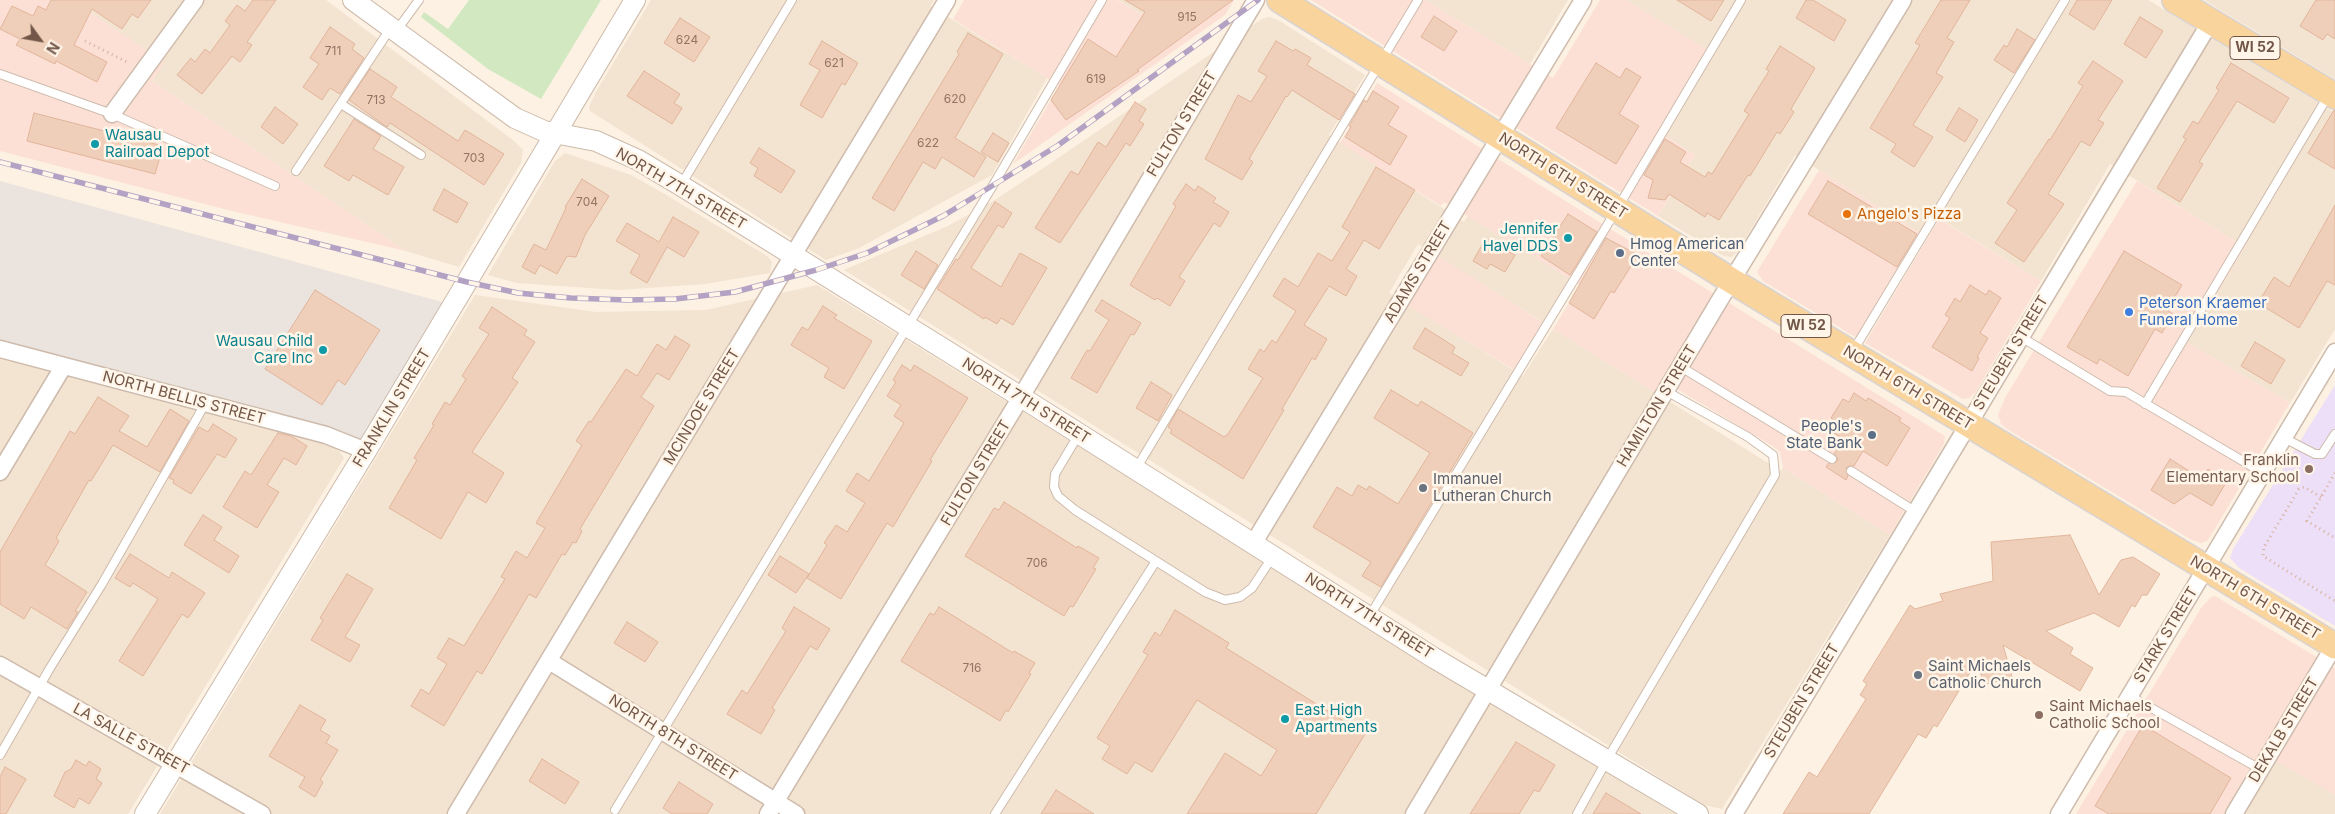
<!DOCTYPE html>
<style>
body{margin:0}
#map{position:relative;width:2335px;height:814px;overflow:hidden;background:#fcf1e2;font-family:Inter,sans-serif}
canvas{display:block}
.north{position:absolute;left:15px;top:15px;width:50px;height:50px;-webkit-text-stroke:4px #fff5e8;paint-order:stroke;rotate:122deg;font-size:14px;font-weight:700;line-height:20px;text-align:center;color:#725749}
.north::after{content:'';display:block;margin:auto;width:18px;height:22px;background:#725749;clip-path:polygon(50% 0,100% 100%,50% 72%,0 100%)}
</style>
<div id="map">
<canvas width="2335" height="814"></canvas>
<div class="north">N</div>
</div>
<script>
const ctx = document.querySelector('canvas').getContext('2d');
ctx.lineJoin = 'round';
function paint(path, color) {
  ctx.fillStyle = color;
  ctx.fill(path, 'evenodd');
}
function shape(rows) {
  const path = new Path2D();
  for (const r of rows) {
    path.moveTo(r[0], r[1]);
    for (let i = 2; i < r.length; i += 2) path.lineTo(r[i], r[i + 1]);
  }
  return path;
}
function strokePath(path, color, width, dash) {
  ctx.strokeStyle = color;
  ctx.lineWidth = width;
  ctx.lineCap = dash ? 'butt' : 'round';
  ctx.setLineDash(dash || []);
  ctx.stroke(path);
}
function write(font, color, halo, rows, align = 'center') {
  ctx.font = font + ' Inter,sans-serif';
  ctx.lineWidth = 5;
  ctx.setLineDash([]);
  ctx.textBaseline = 'middle';
  ctx.strokeStyle = halo;
  ctx.fillStyle = color;
  for (const [text, x, y, turn = 0] of rows) {
    ctx.save();
    ctx.translate(x, y);
    ctx.rotate((+turn || 0) * Math.PI / 180);
    ctx.textAlign = isNaN(turn) ? turn : align;
    if (halo) ctx.strokeText(text, 0, 0);
    ctx.fillText(text, 0, 0);
    ctx.restore();
  }
}
const residential = shape([
 [71,0,326,0,514,141,523,150,521,163,459,267,406,251,152,81,164,62],
 [651,0,934,0,930,6,1047,78,992,175,859,248,826,260,590,111,589,107,596,92],
 [1118,0,1168,0,1154,22],
 [1425,0,1568,0,1530,64],
 [1626,0,2148,0,2335,113,2335,329,2290,403,2187,342,2245,247,2110,164,2041,281,1932,214,1920,233,1795,155,1738,251,1732,257,1724,256,1658,216,1695,155,1666,136,1714,54],
 [2204,0,2335,0,2335,79],
 [1269,17,1278,20,1365,75,1329,135,1464,222,1468,216,1570,278,1543,322,1418,244,1389,293,1523,376,1553,329,1781,471,1783,468,1890,535,1722,809,1704,805,844,270,948,226,993,201,1045,167,1262,19],
 [565,153,631,175,668,196,767,256,772,262,770,273,705,284,618,290,517,283,488,275,555,161],
 [817,285,1676,814,160,814,475,295,596,312,706,310],
 [0,359,280,429,327,443,340,452,344,458,128,814,0,814],
 [2261,751,2335,795,2335,814,2223,814]
]);
const commercial = shape([
 [0,0,71,0,165,62,152,81,406,251,232,211,0,151],
 [964,0,1117,0,1154,22,1168,0,1234,0,1225,15,1013,164,1059,86,953,19],
 [1311,0,1425,0,1553,78,1600,0,1626,0,1708,50,1658,131,1695,155,1658,216],
 [1377,83,1695,282,1945,436,1944,444,1890,535,1783,468,1780,452,1774,447,1662,380,1654,392,1553,329,1580,285,1444,202,1441,206,1340,143],
 [1819,170,1920,233,1857,338,1763,281,1757,272],
 [2137,181,2245,247,2187,342,2290,403,2213,532,2207,541,2201,543,2190,539,2007,429,2001,424,1998,415,2006,396],
 [1939,219,2041,281,1975,393,1969,398,1963,399,1865,343],
 [1431,251,1547,325,1518,372,1400,301],
 [2215,596,2335,668,2335,795,2261,752,2223,814,2076,814,2201,608,2211,597]
]);
const industrial = shape([
 [0,181,453,305,366,451,0,349]
]);
const education = shape([
 [2335,385,2335,626,2239,568,2230,558,2233,549]
]);
const green = shape([
 [469,0,601,0,541,99,488,69,421,17,424,12,448,29]
]);
const building = shape([
 [51,0,151,0,138,18,132,14,122,29,92,9,74,45,107,62,97,82,56,61,55,64,16,45,20,39,0,29,12,6,33,16,38,6,46,10,51,0],
 [253,0,276,0,247,42,252,45,240,62,232,56,202,94,177,75,191,58,195,62,205,49,210,53,230,25,225,21,237,5,245,11,253,0],
 [1125,0,1233,0,1137,70,1139,71,1066,120,1051,100,1088,39,1116,57,1145,12,1125,0],
 [1677,0,1724,0,1711,21,1677,0],
 [1806,0,1813,0,1846,20,1834,41,1796,18,1806,0],
 [1941,0,1970,0,1947,38,1954,42,1936,73,1943,77,1913,125,1933,137,1914,167,1891,152,1896,144,1870,128,1920,45,1915,43,1941,0],
 [2077,0,2112,0,2094,30,2069,14,2077,0],
 [2316,0,2335,0,2335,39,2327,34,2323,40,2300,26,2316,0],
 [1434,16,1457,31,1444,51,1421,37,1434,16],
 [2140,17,2163,31,2146,58,2124,44,2140,17],
 [680,18,710,37,694,62,664,43,680,18],
 [330,27,355,44,352,49,364,58,340,94,330,88,322,100,303,87,319,64,310,58,330,27],
 [2017,29,2035,40,2014,73,1994,60,2004,45,2007,47,2017,29],
 [968,33,1003,54,955,138,986,157,974,177,942,157,935,169,923,162,894,211,872,198,959,54,957,52,968,33],
 [822,41,858,63,845,85,842,83,822,118,800,105,820,70,809,64,822,41],
 [1276,41,1293,51,1295,49,1311,58,1307,65,1355,94,1339,120,1292,90,1287,97,1286,96,1249,159,1253,162,1242,180,1205,159,1238,95,1251,102,1267,76,1258,71,1276,41],
 [1780,46,1815,68,1791,109,1794,112,1780,134,1777,132,1750,176,1748,175,1719,220,1707,213,1705,217,1669,194,1665,200,1648,198,1653,180,1644,175,1665,139,1686,152,1680,162,1705,177,1708,172,1712,174,1749,114,1744,111,1769,71,1766,69,1780,46],
 [2093,61,2123,81,2098,120,2104,123,2090,146,2081,141,2048,194,2064,204,2024,262,1995,243,2017,210,2007,203,2049,139,2050,140,2083,86,2078,83,2093,61],
 [1596,63,1620,78,1626,68,1641,77,1619,114,1639,126,1616,164,1556,128,1596,63],
 [2231,63,2289,98,2274,123,2237,101,2199,162,2203,164,2180,202,2157,188,2186,139,2183,137,2193,121,2198,124,2219,90,2216,88,2231,63],
 [370,69,397,87,391,97,458,141,465,130,504,154,484,185,390,123,387,127,349,100,370,69],
 [644,71,680,94,674,103,682,108,672,124,627,96,644,71],
 [1373,91,1399,107,1388,125,1407,136,1390,165,1345,137,1351,127,1349,126,1364,100,1367,102,1373,91],
 [1135,102,1146,109,1139,121,1144,124,1130,146,1126,143,1060,243,1035,228,1071,171,1078,175,1098,142,1106,147,1135,102],
 [275,107,298,124,283,144,261,127,275,107],
 [1959,108,1978,120,1965,142,1946,130,1959,108],
 [2334,110,2335,110,2335,169,2308,153,2334,110],
 [34,113,163,146,155,174,27,141,34,113],
 [354,119,381,136,373,149,404,167,388,195,353,175,349,181,324,166,354,119],
 [993,133,1009,143,998,162,981,152,993,133],
 [759,148,795,171,781,193,754,176,758,168,750,163,759,148],
 [1376,167,1415,190,1379,249,1364,240,1346,269,1357,276,1346,296,1329,286,1304,325,1327,339,1315,360,1312,358,1282,409,1284,410,1243,479,1170,433,1172,430,1168,427,1178,409,1224,437,1228,434,1263,378,1248,369,1260,349,1264,352,1272,340,1276,343,1296,311,1273,296,1284,278,1298,287,1318,253,1332,261,1350,232,1342,227,1376,167],
 [582,179,609,196,585,235,576,257,567,256,557,274,540,265,535,274,522,267,534,244,546,250,566,208,565,207,582,179],
 [1828,181,1917,234,1897,267,1808,214,1828,181],
 [1186,184,1195,191,1198,186,1216,198,1213,202,1229,212,1220,227,1214,223,1179,277,1185,281,1170,306,1157,298,1155,300,1130,285,1176,206,1173,204,1186,184],
 [444,189,468,203,457,223,433,210,444,189],
 [995,202,1012,213,1003,228,998,225,971,268,1001,287,1020,253,1047,268,1013,325,1001,318,997,324,985,317,984,319,937,289,956,259,958,260,995,202],
 [2335,205,2335,285,2327,281,2299,328,2258,303,2274,277,2289,287,2335,205],
 [1568,214,1597,232,1570,275,1541,256,1568,214],
 [673,217,699,232,684,257,667,247,647,283,630,273,640,255,616,241,627,223,659,242,673,217],
 [1486,238,1515,255,1505,272,1490,264,1487,269,1473,261,1486,238],
 [1606,238,1638,255,1614,293,1611,291,1594,319,1569,303,1606,238],
 [916,251,938,265,924,289,901,275,916,251],
 [2124,251,2182,285,2167,310,2173,314,2162,333,2155,329,2128,376,2100,359,2097,364,2067,347,2124,251],
 [1970,285,1986,295,1989,290,2001,298,1980,333,1988,338,1977,357,1979,358,1972,371,1932,347,1950,318,1945,315,1955,298,1960,302,1970,285],
 [315,290,380,330,345,385,338,380,322,405,265,369,315,290],
 [1102,300,1141,323,1134,335,1131,334,1097,393,1071,378,1087,350,1090,351,1109,320,1095,311,1102,300],
 [823,306,837,315,834,318,872,341,844,389,824,377,829,368,791,345,802,327,808,330,823,306],
 [492,307,527,330,524,335,535,342,512,378,518,382,472,452,504,473,486,503,468,492,441,539,389,508,417,460,414,458,434,425,432,424,445,402,450,405,466,379,462,376,489,334,479,328,492,307],
 [1425,328,1455,347,1452,353,1469,363,1461,376,1413,348,1425,328],
 [675,336,690,345,669,380,657,373,641,397,654,406,589,514,580,529,582,531,576,543,573,542,565,555,562,554,536,598,529,594,482,674,477,671,444,726,411,706,421,689,429,694,447,664,437,658,449,638,464,646,505,579,501,577,516,551,527,558,545,528,536,523,582,445,576,441,589,421,591,422,626,369,637,376,657,344,666,350,675,336],
 [2255,342,2285,360,2271,384,2241,366,2255,342],
 [902,365,911,371,914,365,968,398,930,460,932,461,893,527,887,523,841,599,807,578,827,545,824,543,836,525,847,532,865,503,846,491,857,473,869,481,904,423,894,416,901,405,887,396,896,382,893,380,902,365],
 [1151,382,1172,395,1158,421,1136,408,1151,382],
 [1391,390,1418,406,1421,401,1473,433,1381,587,1362,576,1371,562,1313,527,1337,487,1352,496,1358,485,1367,490,1369,486,1398,504,1430,453,1374,418,1391,390],
 [1854,393,1866,401,1868,398,1901,418,1899,421,1910,428,1887,466,1863,451,1854,466,1849,466,1846,468,1848,476,1846,480,1826,467,1829,463,1836,462,1838,459,1834,454,1844,439,1832,432,1838,423,1831,418,1843,399,1849,402,1854,393],
 [98,397,129,416,119,431,147,447,170,409,189,421,160,472,113,445,91,481,89,480,56,538,59,541,45,565,87,592,75,611,78,612,67,629,31,607,24,619,0,604,0,552,70,431,75,434,98,397],
 [213,424,237,439,225,458,217,454,191,494,173,483,174,480,169,478,199,427,208,432,213,424],
 [278,433,291,436,307,446,296,465,284,458,267,485,279,492,257,528,223,507,245,471,251,475,278,433],
 [2170,459,2202,479,2208,469,2227,481,2212,506,2190,493,2174,504,2151,490,2170,459],
 [1004,502,1077,548,1078,546,1099,558,1093,568,1096,569,1073,607,1070,606,1064,616,965,556,994,508,999,510,1004,502],
 [203,515,222,527,214,540,239,556,229,573,184,545,203,515],
 [2070,535,2099,595,2121,560,2133,557,2160,574,2147,595,2142,595,2135,607,2132,605,2119,627,2094,613,2046,631,2073,648,2070,654,2093,668,2080,691,2003,645,2012,677,1984,685,1977,661,1937,727,1934,725,1926,738,1918,734,1869,814,1783,814,1809,772,1817,777,1866,699,1860,695,1867,684,1863,681,1910,605,1915,609,1943,601,1940,594,1993,581,1991,542,2070,535],
 [130,554,169,578,172,572,205,593,188,618,182,614,143,676,119,661,158,599,133,583,130,587,115,578,130,554],
 [780,556,809,574,796,593,768,575,780,556],
 [347,574,373,589,345,637,360,645,350,662,311,640,323,620,320,618,347,574],
 [794,607,830,629,817,650,810,646,772,708,775,710,761,734,727,714,742,690,747,694,786,631,782,628,794,607],
 [939,607,1013,653,1014,651,1035,663,1029,673,1031,674,1008,712,1006,710,1000,721,901,661,930,613,934,615,939,607],
 [1175,610,1229,643,1226,648,1365,734,1316,814,1187,814,1225,753,1261,776,1277,750,1197,700,1152,772,1135,762,1127,774,1102,759,1110,746,1097,738,1148,655,1143,652,1155,632,1160,636,1175,610],
 [627,622,658,642,645,662,614,643,627,622],
 [300,705,326,720,320,730,330,736,326,743,338,750,320,780,323,782,315,797,299,787,305,777,269,756,300,705],
 [2143,725,2231,778,2210,814,2109,814,2095,806,2143,725],
 [1516,742,1555,765,1539,792,1534,790,1519,814,1470,814,1516,742],
 [542,759,579,782,565,804,529,781,542,759],
 [76,760,86,766,89,761,101,769,96,779,102,783,89,804,79,798,74,808,54,796,65,772,71,769,76,760],
 [5,767,26,779,6,814,0,814,0,777,5,767],
 [679,782,713,804,707,814,672,814,663,808,679,782],
 [1056,790,1094,814,1041,814,1056,790],
 [1606,793,1641,814,1593,814,1606,793]
]);
const path = shape([
 [85,41,129,63],
 [2335,473,2307,521,2335,538],
 [2321,497,2304,487,2299,489,2264,547,2263,556,2335,601]
]);
const service = shape([
 [397,30,419,0],
 [0,74,112,114,275,186],
 [341,104,421,155],
 [296,171,390,29],
 [681,185,792,0],
 [2021,337,2110,391,2126,392,2263,473],
 [1853,351,2065,0],
 [1681,367,1832,459],
 [2145,404,2328,96],
 [1079,434,1055,474,1054,487,1058,496,1075,510,1205,592,1225,600,1240,597,1252,588,1273,556],
 [2284,438,2315,454,2322,454,2335,434],
 [1136,469,1418,0],
 [1851,471,1916,512],
 [1369,617,1617,209,1741,0],
 [2130,696,2260,769],
 [0,755,50,668,102,584,205,404],
 [615,810,992,187,1102,0],
 [995,814,1156,561],
 [1577,814,1612,751,1775,475,1773,455,1748,437,1666,391]
]);
const minor = shape([
 [112,114,195,0],
 [0,349,326,435,366,451],
 [0,472,63,367],
 [1253,544,1583,0],
 [549,661,796,814],
 [0,665,262,814],
 [456,814,947,0],
 [768,814,1021,397,1256,0],
 [1414,814,1718,303,1903,0],
 [1734,814,2211,21],
 [2059,814,2335,352],
 [2234,814,2334,646]
]);
const tertiary = shape([
 [353,0,515,118,544,131,596,141,638,160,680,185,1021,397,1434,658,1698,814],
 [145,814,366,451,635,0]
]);
const primary = shape([
 [1280,0,1732,281,2335,646],
 [2175,0,2335,96]
]);
const rail = shape([
 [0,162,467,282,518,293,571,298,627,300,675,299,735,292,816,270,867,253,943,216,1057,146,1258,0]
]);
const markers = [
 [95,144,5,"#0f9aa8"],
 [1847,214,5,"#e8710a"],
 [1568,238,5,"#0f9aa8"],
 [1620,253,5,"#5c6f8a"],
 [2129,312,5,"#3f7fe0"],
 [323,350,5,"#0f9aa8"],
 [1872,435,5,"#5c6f8a"],
 [2309,469,5,"#8d6e63"],
 [1423,488,5,"#6b7280"],
 [1918,675,5,"#6b7280"],
 [2039,715,5,"#8d6e63"],
 [1285,719,5,"#0f9aa8"]
];
const numberNames = [
 ["915",1187,17],
 ["624",687,40],
 ["711",333,51],
 ["621",834,63],
 ["619",1096,79],
 ["620",955,99],
 ["713",376,100],
 ["622",928,143],
 ["703",474,158],
 ["704",587,202],
 ["706",1037,563],
 ["716",972,668]
];
const shields = [
 [2255,48,50],
 [1806,326,50]
];
const shieldNames = [
 ["WI 52",2255,48],
 ["WI 52",1806,326]
];
const streetNames = [
 ["FULTON STREET",1182,124,-59],
 ["NORTH 6TH STREET",1563,176,32],
 ["NORTH 7TH STREET",681,189,30],
 ["ADAMS STREET",1418,272,-59],
 ["STEUBEN STREET",2011,353,-59],
 ["NORTH 6TH STREET",1908,388,31],
 ["NORTH BELLIS STREET",184,398,15],
 ["NORTH 7TH STREET",1026,401,32],
 ["HAMILTON STREET",1657,406,-59],
 ["MCINDOE STREET",702,407,-59],
 ["FRANKLIN STREET",392,408,-59],
 ["FULTON STREET",976,473,-59],
 ["NORTH 6TH STREET",2255,598,31],
 ["NORTH 7TH STREET",1369,616,32],
 ["STARK STREET",2166,635,-59],
 ["STEUBEN STREET",1802,701,-59],
 ["DEKALB STREET",2284,730,-59],
 ["NORTH 8TH STREET",673,738,32],
 ["LA SALLE STREET",131,739,29]
];
const cultureNames = [
 ["Wausau",105,135],
 ["Railroad Depot",105,152],
 ["Jennifer",1558,229,"right"],
 ["Havel DDS",1558,246,"right"],
 ["Wausau Child",313,341,"right"],
 ["Care Inc",313,358,"right"],
 ["East High",1295,710],
 ["Apartments",1295,727]
];
const foodNames = [
 ["Angelo's Pizza",1857,214]
];
const serviceNames = [
 ["Hmog American",1630,244],
 ["Center",1630,261],
 ["People's",1862,426,"right"],
 ["State Bank",1862,443,"right"]
];
const shopNames = [
 ["Peterson Kraemer",2139,303],
 ["Funeral Home",2139,320]
];
const educationNames = [
 ["Franklin",2299,460],
 ["Elementary School",2299,477],
 ["Saint Michaels",2049,706,"left"],
 ["Catholic School",2049,723,"left"]
];
const worshipNames = [
 ["Immanuel",1433,479],
 ["Lutheran Church",1433,496],
 ["Saint Michaels",1928,666],
 ["Catholic Church",1928,683]
];
paint(residential, '#f3e3d1');
paint(commercial, '#fce0d6');
paint(industrial, '#ebe3dd');
paint(education, '#eedff8');
paint(green, '#d2e8c1');
paint(building, '#f0cfba');
strokePath(building, '#e2b59b', 1);
strokePath(service, '#cebbac', 10);
strokePath(minor, '#cebbac', 19);
strokePath(tertiary, '#cebbac', 22);
strokePath(primary, '#dad3d0', 28);
strokePath(path, '#d5b29e', 3, [1, 4]);
strokePath(service, '#fff', 8);
strokePath(minor, '#fff', 16);
strokePath(tertiary, '#fff', 20);
strokePath(primary, '#f9d49c', 25);
strokePath(rail, '#b3a2c4', 5.5);
strokePath(rail, '#fff5e8', 4, [11]);
for (const [x, y, r, color] of markers) {
  const dot = new Path2D();
  dot.arc(x, y, r, 0, 2 * Math.PI);
  ctx.fillStyle = color;
  ctx.fill(dot);
  strokePath(dot, '#fff5e8', 2);
}
write('12px', '#927565', null, numberNames);
for (const [x, y, w] of shields) {
  const box = new Path2D();
  box.roundRect(x - w / 2, y - 11.5, w, 23, 4);
  ctx.fillStyle = '#fff5e8';
  ctx.fill(box);
  strokePath(box, '#725749', 1);
}
write('bold 14px', '#725749', null, shieldNames);
write('15px', '#725749', '#fff5e8', streetNames);
write('15px', '#0d838f', '#fff5e8', cultureNames, 'left');
write('15px', '#c56008', '#fff5e8', foodNames, 'left');
write('15px', '#4e5e75', '#fff5e8', serviceNames, 'left');
write('15px', '#366cbe', '#fff5e8', shopNames, 'left');
write('15px', '#785e54', '#fff5e8', educationNames, 'right');
write('15px', '#5b616d', '#fff5e8', worshipNames, 'left');
</script>
